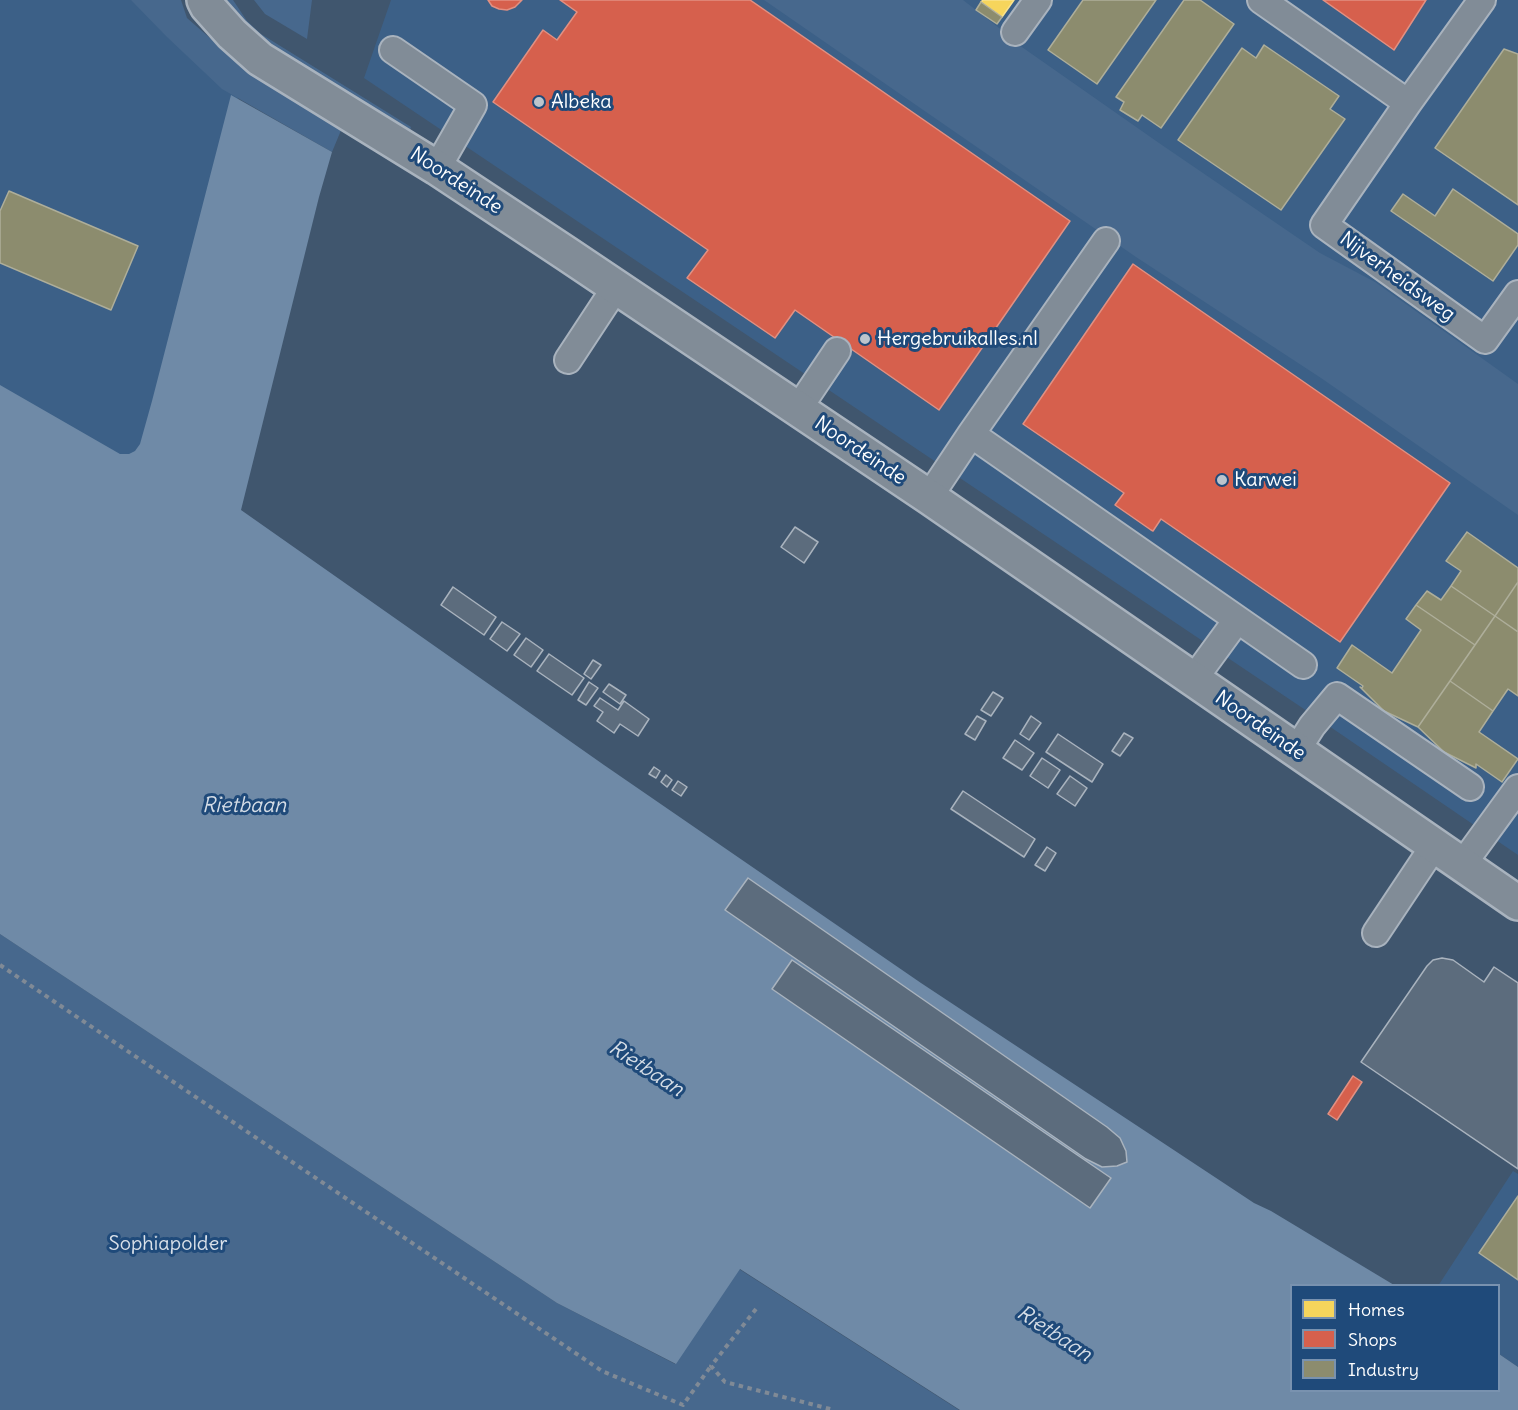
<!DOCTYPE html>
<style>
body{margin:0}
#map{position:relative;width:1518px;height:1410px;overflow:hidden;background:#40566e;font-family:Delius,sans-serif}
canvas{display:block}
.legend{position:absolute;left:1290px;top:1284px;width:210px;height:108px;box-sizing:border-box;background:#1f4a7a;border:2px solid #7992af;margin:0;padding:8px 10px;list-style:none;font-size:18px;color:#fff}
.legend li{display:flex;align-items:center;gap:12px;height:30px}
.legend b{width:30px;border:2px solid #7992af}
</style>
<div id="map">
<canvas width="1518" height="1410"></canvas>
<ul class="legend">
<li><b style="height:16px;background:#f6d55c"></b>Homes</li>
<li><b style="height:16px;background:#d6604d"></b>Shops</li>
<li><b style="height:16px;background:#8c8c6e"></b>Industry</li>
</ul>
</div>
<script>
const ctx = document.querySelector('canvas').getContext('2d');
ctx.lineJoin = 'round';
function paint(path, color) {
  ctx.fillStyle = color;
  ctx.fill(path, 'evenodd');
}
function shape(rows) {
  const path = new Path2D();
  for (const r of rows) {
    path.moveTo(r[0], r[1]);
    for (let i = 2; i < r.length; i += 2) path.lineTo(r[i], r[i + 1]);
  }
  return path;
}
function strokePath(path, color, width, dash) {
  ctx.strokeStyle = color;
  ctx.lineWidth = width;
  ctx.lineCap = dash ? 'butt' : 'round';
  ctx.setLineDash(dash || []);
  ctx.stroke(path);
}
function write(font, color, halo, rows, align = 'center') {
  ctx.font = font + ' Delius,sans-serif';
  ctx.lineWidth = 6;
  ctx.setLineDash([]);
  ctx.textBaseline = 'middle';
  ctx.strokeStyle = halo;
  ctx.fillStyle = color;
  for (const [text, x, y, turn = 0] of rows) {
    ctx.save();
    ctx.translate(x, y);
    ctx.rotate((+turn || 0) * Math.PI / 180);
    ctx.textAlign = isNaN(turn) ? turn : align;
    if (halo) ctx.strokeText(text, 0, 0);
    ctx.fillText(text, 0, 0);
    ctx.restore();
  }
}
const built = shape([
 [0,0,136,0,238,98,147,473,0,392],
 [391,0,1518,0,1518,855,1304,709,364,78],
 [1513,1171,1518,1174,1518,1367,1499,1354,1498,1286,1438,1286]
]);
const green = shape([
 [131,0,181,0,187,18,235,60,342,128,332,152,222,89,166,36],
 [222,0,233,0,247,21,261,34,411,127,410,130,402,129,265,47],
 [254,0,312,0,307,39,265,14],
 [764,0,963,0,1003,31,1019,45,1159,143,1320,253,1375,282,1518,384,1518,515,1321,378,1136,257],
 [0,934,557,1303,675,1364,739,1269,959,1410,0,1410]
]);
const water = shape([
 [231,95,332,152,319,197,241,510,604,765,921,983,1254,1203,1271,1211,1394,1285,1292,1286,1292,1390,1498,1390,1499,1354,1518,1367,1518,1410,960,1410,740,1269,676,1364,557,1303,0,934,0,385,120,454,129,454,135,451,140,444,152,401]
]);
const homes = shape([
 [983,0,1014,0,1002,17,981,2,983,0]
]);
const shops = shape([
 [488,0,522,0,515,7,507,10,499,9,492,6,488,0],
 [560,0,750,0,1070,221,939,410,795,310,775,338,687,278,708,250,493,102,543,30,557,40,577,12,560,0],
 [1323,0,1426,0,1394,50,1323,0],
 [1133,264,1450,483,1340,642,1161,519,1153,531,1151,530,1115,505,1124,493,1023,424,1133,264],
 [1353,1076,1362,1082,1337,1120,1328,1114,1353,1076]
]);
const industry = shape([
 [1083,0,1156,0,1097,84,1048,50,1083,0],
 [1184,0,1200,0,1234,24,1161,128,1142,115,1138,121,1120,110,1124,102,1116,97,1184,0],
 [981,2,1002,17,997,24,976,10,981,2],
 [1264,45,1339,96,1330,109,1345,119,1281,210,1178,140,1242,48,1256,58,1264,45],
 [1504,49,1518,54,1518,205,1435,148,1504,49],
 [1453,189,1518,234,1518,245,1493,281,1391,211,1403,194,1435,216,1453,189],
 [9,191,138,246,111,310,0,263,0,211,9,191],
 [1467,532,1518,568,1518,582,1495,616,1451,586,1461,571,1446,561,1467,532],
 [1518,582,1518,632,1495,616,1518,582],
 [1451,586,1495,616,1475,645,1416,605,1427,591,1441,600,1451,586],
 [1416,605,1475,645,1418,727,1384,711,1360,687,1362,688,1363,686,1337,668,1352,645,1392,673,1421,630,1406,619,1416,605],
 [1495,616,1518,632,1518,696,1508,689,1493,711,1450,681,1495,616],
 [1450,681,1493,711,1479,732,1518,759,1502,782,1476,764,1476,768,1444,752,1418,727,1450,681],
 [1518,1196,1518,1280,1479,1253,1518,1196]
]);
const building = shape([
 [795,527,818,542,804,563,781,547,795,527],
 [453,587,496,617,484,635,441,605,453,587],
 [502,622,520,634,507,651,490,639,502,622],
 [526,638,543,650,531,667,514,655,526,638],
 [549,654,584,678,572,695,537,671,549,654],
 [593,660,601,665,591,679,584,674,593,660],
 [589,682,598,688,586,705,578,700,589,682],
 [609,684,626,695,620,704,603,692,609,684],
 [993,692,1003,698,991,716,981,710,993,692],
 [600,698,618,710,624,701,649,719,638,736,620,724,614,733,597,721,603,712,594,706,600,698],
 [977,716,986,721,975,740,965,734,977,716],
 [1031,716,1041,723,1029,740,1020,734,1031,716],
 [1124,733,1133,738,1120,756,1112,751,1124,733],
 [1058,734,1103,764,1092,782,1046,752,1058,734],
 [1015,740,1034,753,1022,770,1003,758,1015,740],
 [1042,758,1060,770,1048,788,1030,776,1042,758],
 [654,767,660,771,656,778,649,774,654,767],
 [666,775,672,780,667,787,661,782,666,775],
 [1070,776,1087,788,1075,806,1057,794,1070,776],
 [678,781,687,787,681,796,672,790,678,781],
 [963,791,1035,839,1024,857,951,809,963,791],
 [1047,847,1056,853,1045,871,1035,865,1047,847],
 [748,878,1107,1127,1120,1138,1126,1151,1127,1162,1117,1166,1102,1167,1086,1159,725,910,748,878],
 [1442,958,1453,960,1484,982,1494,967,1518,983,1518,1169,1361,1062,1427,966,1433,960,1442,958],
 [792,960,1111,1178,1090,1208,772,989,792,960]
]);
const path = shape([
 [0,965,602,1371,683,1405,711,1366],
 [756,1309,711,1366,725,1382,834,1410]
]);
const minor = shape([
 [1261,0,1408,103],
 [1482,0,1408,103,1324,225,1485,340,1518,294],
 [1015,32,1038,0],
 [393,50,473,105,437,168],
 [568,360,616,287],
 [798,409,837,351],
 [971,434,1303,665],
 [929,497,971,434,1106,241],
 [1193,680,1237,620],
 [1296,751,1312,726,1337,696,1470,787],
 [1462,865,1518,788],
 [1376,933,1434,846]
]);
const major = shape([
 [204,0,207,6,232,34,260,59,437,168,567,254,929,497,1518,903]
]);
const markers = [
 [539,102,6,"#bcc4cc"],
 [865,339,6,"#bcc4cc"],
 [1222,480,6,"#bcc4cc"]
];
const poiNames = [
 ["Albeka",551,102],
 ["Hergebruikalles.nl",877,339],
 ["Karwei",1234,480]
];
const streetNames = [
 ["Noordeinde",456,181,33],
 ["Nijverheidsweg",1397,277,36],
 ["Noordeinde",860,451,34],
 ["Noordeinde",1260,726,35]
];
const parkNames = [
 ["Sophiapolder",168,1244]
];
const waterNames = [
 ["Rietbaan",244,806],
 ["Rietbaan",646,1069,33],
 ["Rietbaan",1054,1334,33]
];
paint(built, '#3c6087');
paint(green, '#47688d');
paint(water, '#6f8aa7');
paint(homes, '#f6d55c');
strokePath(homes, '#f9e28d', 1.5);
paint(shops, '#d6604d');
strokePath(shops, '#e29082', 1.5);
paint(industry, '#8c8c6e');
strokePath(industry, '#aeae9a', 1.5);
paint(building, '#5c6c7d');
strokePath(building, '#a9b3be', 1.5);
strokePath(minor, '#a9b3be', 30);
strokePath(major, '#a9b3be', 38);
strokePath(path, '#808a96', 4, [4.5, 4.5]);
strokePath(minor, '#818c97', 26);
strokePath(major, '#818c97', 33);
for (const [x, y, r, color] of markers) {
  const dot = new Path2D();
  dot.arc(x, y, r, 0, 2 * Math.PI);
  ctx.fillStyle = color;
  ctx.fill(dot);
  strokePath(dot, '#1f4a7a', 2);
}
write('20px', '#fff', '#1f4a7a', poiNames, 'left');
write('20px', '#fff', '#1f4a7a', streetNames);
write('20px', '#dae1e9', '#1f4a7a', parkNames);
write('italic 21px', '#d5dde6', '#1f4a7a', waterNames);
</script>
